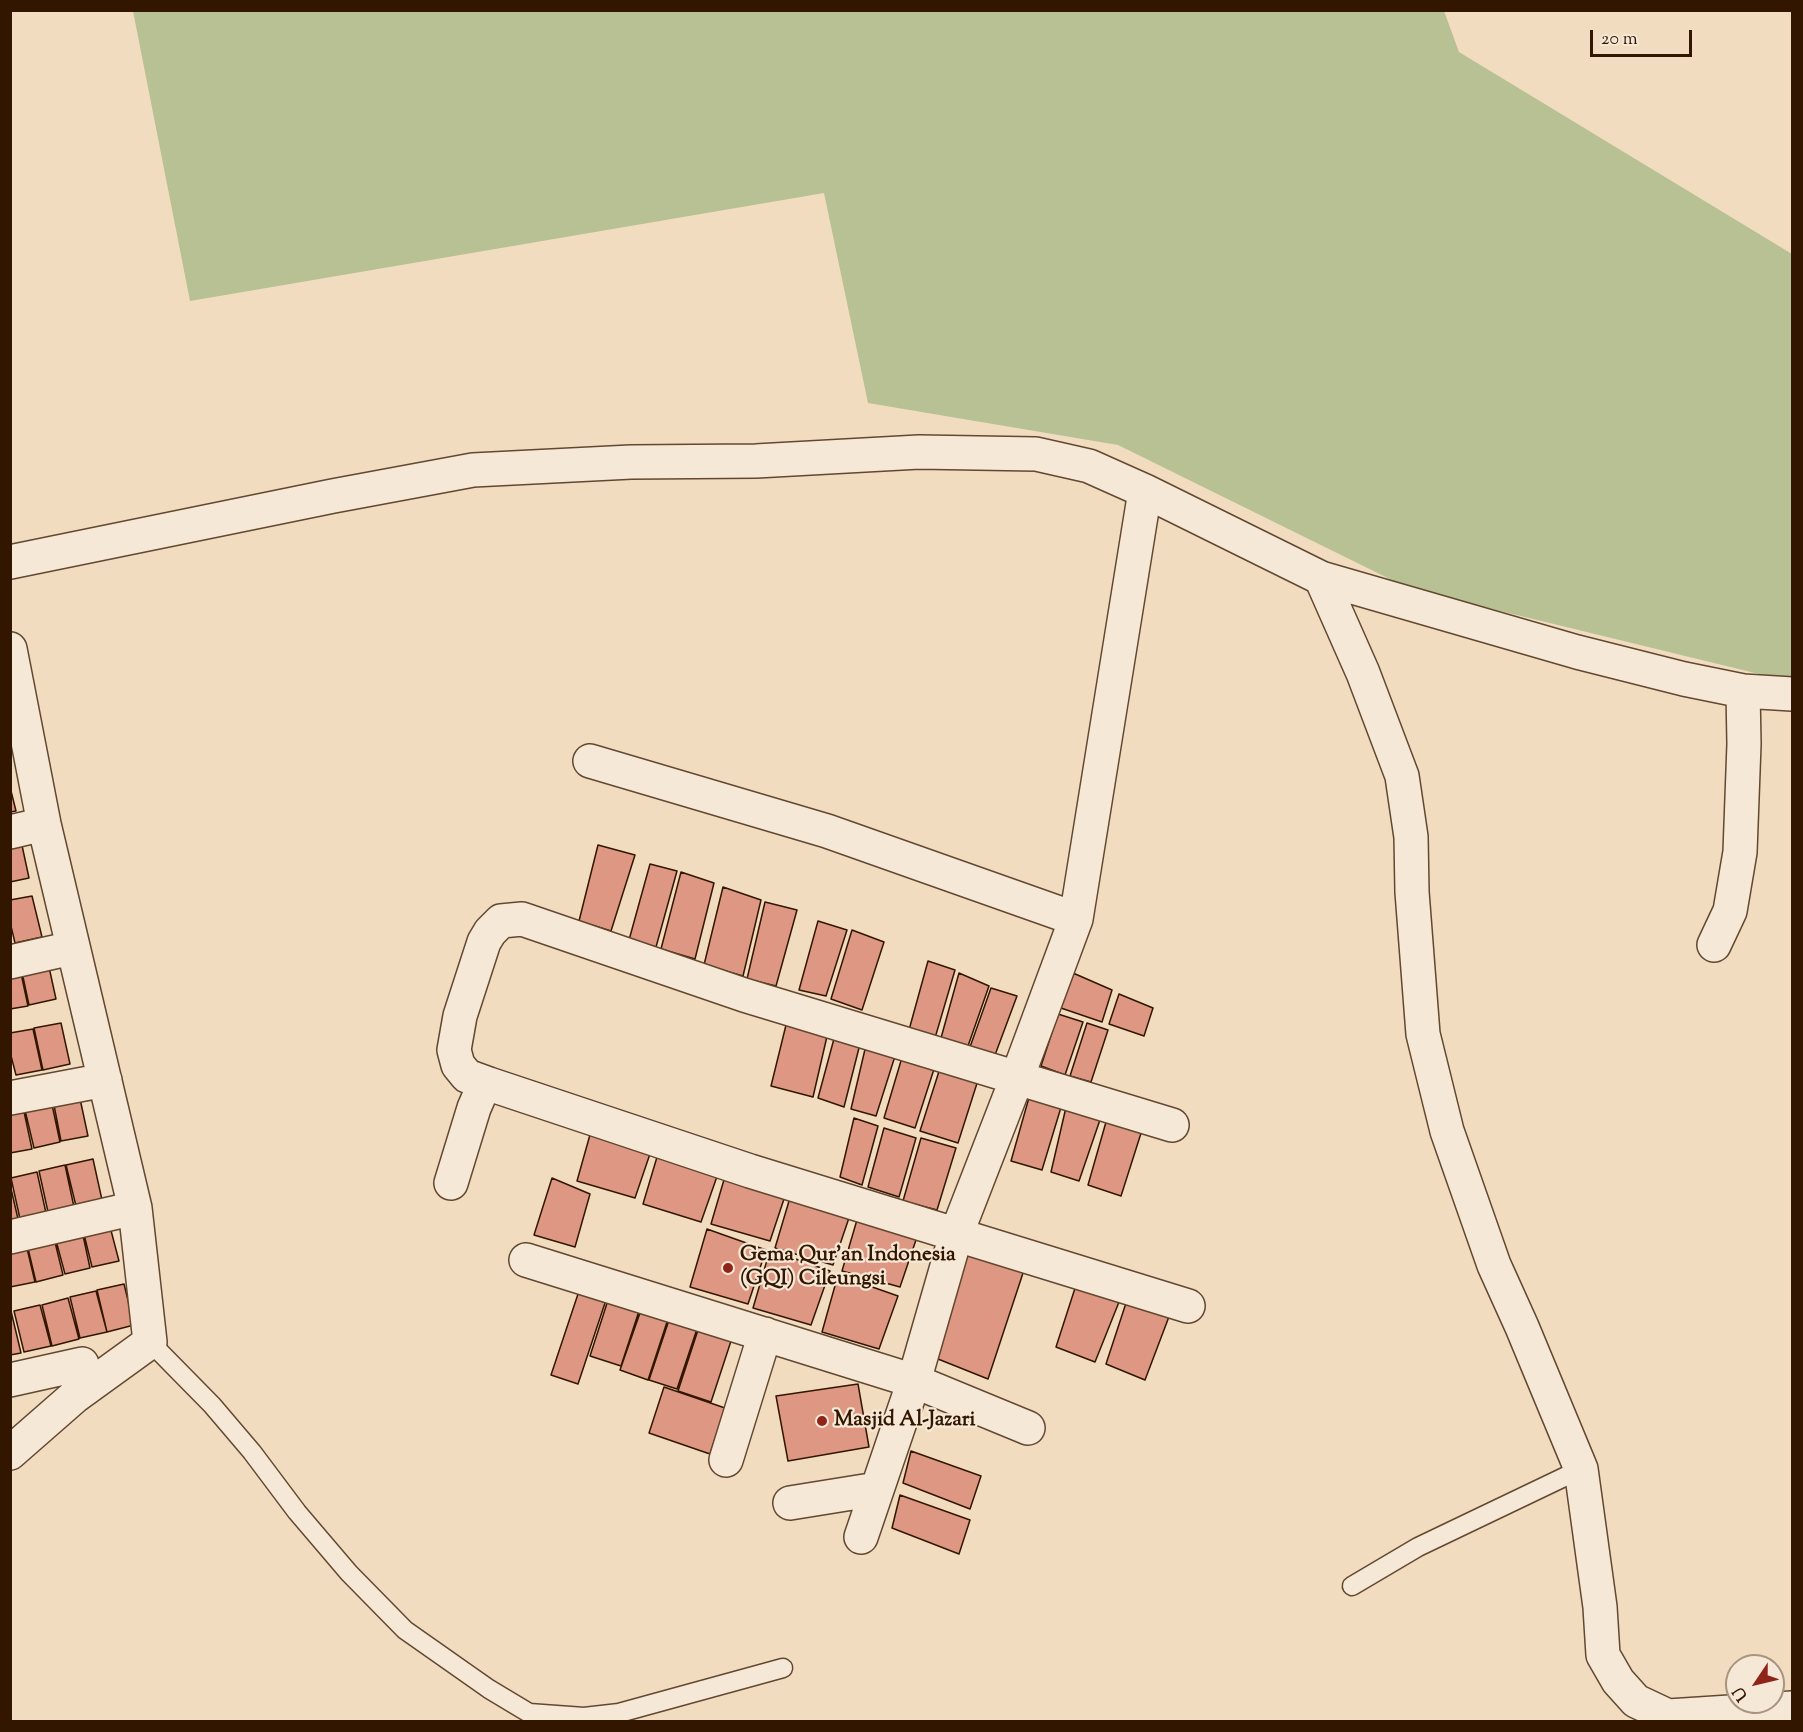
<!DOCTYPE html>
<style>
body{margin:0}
#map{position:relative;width:1803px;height:1732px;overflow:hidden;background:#f1dcc0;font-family:"Sorts Mill Goudy",serif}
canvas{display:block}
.frame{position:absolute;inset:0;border:12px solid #321600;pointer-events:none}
.north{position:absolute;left:1725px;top:1654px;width:60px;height:60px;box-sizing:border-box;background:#f6e8d6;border:2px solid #a89480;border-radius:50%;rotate:235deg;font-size:16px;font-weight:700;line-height:24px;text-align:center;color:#321600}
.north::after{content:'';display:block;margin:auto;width:21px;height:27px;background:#8f2418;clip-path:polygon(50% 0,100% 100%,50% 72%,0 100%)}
.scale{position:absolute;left:1590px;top:30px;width:102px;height:27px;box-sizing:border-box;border:3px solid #321600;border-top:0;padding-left:8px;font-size:18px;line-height:21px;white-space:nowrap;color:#321600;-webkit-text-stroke:4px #f6e8d6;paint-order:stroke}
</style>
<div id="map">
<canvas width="1803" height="1732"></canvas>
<div class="frame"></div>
<div class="north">U</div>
<div class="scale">20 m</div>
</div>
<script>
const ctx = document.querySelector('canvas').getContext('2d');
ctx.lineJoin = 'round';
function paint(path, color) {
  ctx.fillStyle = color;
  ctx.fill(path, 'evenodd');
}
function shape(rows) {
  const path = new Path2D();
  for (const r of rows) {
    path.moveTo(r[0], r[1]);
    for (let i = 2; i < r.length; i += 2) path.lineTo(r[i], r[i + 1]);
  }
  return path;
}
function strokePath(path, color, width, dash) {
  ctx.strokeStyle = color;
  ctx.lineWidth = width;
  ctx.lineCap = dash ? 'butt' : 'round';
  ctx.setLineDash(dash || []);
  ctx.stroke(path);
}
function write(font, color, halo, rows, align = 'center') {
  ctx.font = font + ' "Sorts Mill Goudy",serif';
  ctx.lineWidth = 4.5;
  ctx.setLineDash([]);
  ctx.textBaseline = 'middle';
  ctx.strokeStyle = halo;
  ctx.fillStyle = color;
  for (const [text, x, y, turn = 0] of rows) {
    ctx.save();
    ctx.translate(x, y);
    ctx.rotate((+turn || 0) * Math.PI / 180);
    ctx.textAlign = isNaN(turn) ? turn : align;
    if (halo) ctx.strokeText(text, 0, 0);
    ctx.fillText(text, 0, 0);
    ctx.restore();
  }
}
const green = shape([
 [133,11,1444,11,1459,52,1792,254,1792,682,1410,589,1118,445,868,403,824,193,190,301]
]);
const building = shape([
 [10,787,16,811,10,812,10,787],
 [20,836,29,878,10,882,10,838,20,836],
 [598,845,635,855,611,931,579,921,598,845],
 [650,864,677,871,656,947,629,940,650,864],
 [681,872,714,883,695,959,661,949,681,872],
 [723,887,761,900,743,976,704,965,723,887],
 [32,896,42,937,15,943,10,922,10,900,32,896],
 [765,902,797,910,776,986,747,979,765,902],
 [818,921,847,930,826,996,799,990,818,921],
 [852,930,884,942,862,1010,831,999,852,930],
 [47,958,56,999,29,1005,20,963,47,958],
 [928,961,955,970,935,1038,909,1030,928,961],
 [19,964,28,1006,10,1009,10,966,19,964],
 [959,973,989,986,968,1046,941,1038,959,973],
 [1073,973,1112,990,1102,1022,1058,1007,1073,973],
 [991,988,1017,996,995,1055,970,1047,991,988],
 [1119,994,1153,1008,1144,1036,1109,1024,1119,994],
 [1058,1014,1083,1022,1065,1075,1041,1066,1058,1014],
 [787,1021,828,1032,813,1097,771,1086,787,1021],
 [61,1023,70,1064,43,1070,34,1028,61,1023],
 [1087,1023,1108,1030,1091,1082,1070,1076,1087,1023],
 [33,1029,42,1070,16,1075,10,1052,10,1033,33,1029],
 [835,1035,860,1044,844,1107,818,1098,835,1035],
 [866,1045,896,1053,876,1116,851,1109,866,1045],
 [903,1054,936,1063,915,1128,884,1118,903,1054],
 [941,1065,979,1077,958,1143,920,1131,941,1065],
 [79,1094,88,1136,61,1141,53,1100,79,1094],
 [1030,1094,1062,1104,1042,1170,1011,1161,1030,1094],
 [51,1100,60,1142,34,1148,24,1106,51,1100],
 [1067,1103,1102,1114,1079,1181,1051,1172,1067,1103],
 [23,1107,32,1149,10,1153,10,1110,23,1107],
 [1108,1115,1143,1127,1121,1196,1088,1185,1108,1115],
 [854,1118,878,1126,862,1185,840,1177,854,1118],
 [593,1124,653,1145,635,1198,577,1181,593,1124],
 [884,1128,916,1138,899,1197,868,1187,884,1128],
 [921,1138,956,1148,937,1210,903,1201,921,1138],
 [660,1147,720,1168,701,1222,643,1204,660,1147],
 [93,1159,102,1200,76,1206,66,1165,93,1159],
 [65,1165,74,1207,48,1212,39,1171,65,1165],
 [728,1166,788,1187,770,1241,711,1224,728,1166],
 [37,1172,46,1213,20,1219,11,1178,37,1172],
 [552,1178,590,1194,575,1247,534,1235,552,1178],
 [10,1184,18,1219,10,1221,10,1184],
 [792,1191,851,1212,833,1265,775,1248,792,1191],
 [859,1213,918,1234,900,1287,842,1271,859,1213],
 [108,1219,119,1261,92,1267,82,1226,108,1219],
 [81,1226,90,1268,65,1274,54,1233,81,1226],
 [707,1229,766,1250,748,1304,690,1287,707,1229],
 [53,1234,63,1275,36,1282,26,1240,53,1234],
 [25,1240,35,1282,10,1287,10,1244,25,1240],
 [965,1246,1025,1267,988,1379,933,1357,965,1246],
 [770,1250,830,1271,811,1325,753,1308,770,1250],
 [838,1275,898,1296,879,1349,822,1332,838,1275],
 [1077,1282,1121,1297,1095,1362,1056,1347,1077,1282],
 [124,1284,134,1325,107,1332,97,1290,124,1284],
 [580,1288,607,1297,578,1384,551,1375,580,1288],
 [96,1291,107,1332,80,1338,70,1297,96,1291],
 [609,1297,640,1308,621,1366,590,1356,609,1297],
 [68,1298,79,1339,52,1346,42,1305,68,1298],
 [1127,1300,1170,1314,1145,1380,1106,1364,1127,1300],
 [40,1305,51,1346,24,1352,14,1311,40,1305],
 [641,1310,668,1319,648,1380,620,1370,641,1310],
 [11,1311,21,1353,10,1355,10,1312,11,1311],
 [669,1320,697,1329,677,1389,649,1380,669,1320],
 [698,1330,731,1341,711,1402,678,1391,698,1330],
 [858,1384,869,1447,788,1461,776,1396,858,1384],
 [664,1387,725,1408,710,1454,649,1433,664,1387],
 [911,1451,981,1476,970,1509,903,1483,911,1451],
 [900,1495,970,1520,959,1554,892,1528,900,1495]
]);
const lane = shape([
 [150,1342,212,1405,252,1452,297,1512,349,1573,405,1630,489,1689,529,1713,584,1717,619,1713,783,1668],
 [1352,1586,1418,1547,1581,1469]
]);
const street = shape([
 [10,562,333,496,473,470,631,462,756,461,919,452,1036,454,1089,466,1145,491,1321,578,1577,652,1684,679,1743,691,1792,694],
 [1321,578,1363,673,1402,776,1411,837,1412,892,1423,1034,1447,1131,1494,1265,1522,1327,1581,1469,1600,1607,1603,1655,1618,1681,1636,1701,1668,1716,1792,1708],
 [10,649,44,824,135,1208,150,1342,74,1397,10,1453],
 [590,761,827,831,1076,919],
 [10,832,44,824],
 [1714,945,1730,911,1740,852,1744,744,1743,691],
 [10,962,72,948],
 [10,1098,105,1080],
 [1172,1125,744,995,522,919,501,921,490,932,484,942,460,1016,454,1050,458,1065,467,1076,489,1084,750,1171,1188,1306],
 [451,1183,474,1108,481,1092,489,1084],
 [10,1237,135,1208],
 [526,1260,914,1381,1028,1428],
 [10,1380,82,1364],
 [726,1460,765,1334],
 [790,1503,877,1489],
 [861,1537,914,1381,956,1235,1017,1078,1076,919,1145,491]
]);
const markers = [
 [728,1268,6,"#8f2418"],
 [822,1421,6,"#8f2418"]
];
const poiNames = [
 ["Gema Qur'an Indonesia",740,1256],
 ["(GQI) Cileungsi",740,1280],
 ["Masjid Al-Jazari",834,1421]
];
paint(green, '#b8c194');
paint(building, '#de9782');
strokePath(building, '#321600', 1.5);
strokePath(lane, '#624830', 21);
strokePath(street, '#624830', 36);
strokePath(lane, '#f6e8d6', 18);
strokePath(street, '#f6e8d6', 33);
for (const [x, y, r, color] of markers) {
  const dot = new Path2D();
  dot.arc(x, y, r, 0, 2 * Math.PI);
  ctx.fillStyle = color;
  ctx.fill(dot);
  strokePath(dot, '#f6e8d6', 2);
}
write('bold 21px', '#321600', '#f6e8d6', poiNames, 'left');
</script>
